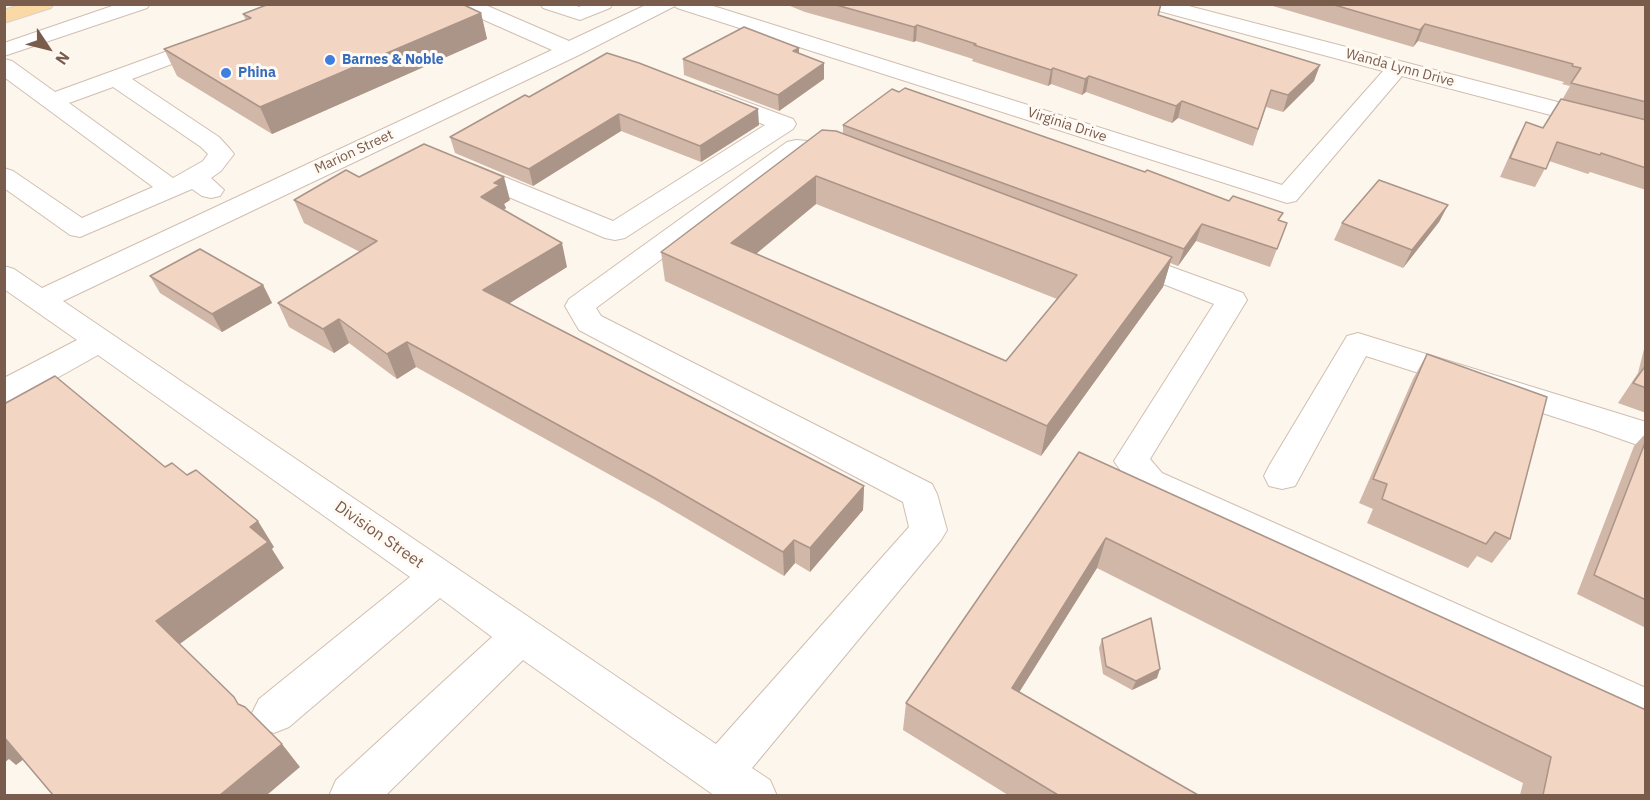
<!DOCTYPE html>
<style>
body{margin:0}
#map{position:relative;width:1650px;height:800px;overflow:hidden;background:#fdf6ec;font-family:"IBM Plex Sans",sans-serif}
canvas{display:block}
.frame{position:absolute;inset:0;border:6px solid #7a5c4d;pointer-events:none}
.north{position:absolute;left:18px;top:18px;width:60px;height:60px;-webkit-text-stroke:4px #fffaf3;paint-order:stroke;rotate:125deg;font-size:16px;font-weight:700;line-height:24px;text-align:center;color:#7a5c4d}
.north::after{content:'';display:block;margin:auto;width:21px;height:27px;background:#7a5c4d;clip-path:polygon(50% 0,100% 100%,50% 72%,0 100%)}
</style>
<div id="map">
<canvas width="1650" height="800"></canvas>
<div class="frame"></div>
<div class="north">N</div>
</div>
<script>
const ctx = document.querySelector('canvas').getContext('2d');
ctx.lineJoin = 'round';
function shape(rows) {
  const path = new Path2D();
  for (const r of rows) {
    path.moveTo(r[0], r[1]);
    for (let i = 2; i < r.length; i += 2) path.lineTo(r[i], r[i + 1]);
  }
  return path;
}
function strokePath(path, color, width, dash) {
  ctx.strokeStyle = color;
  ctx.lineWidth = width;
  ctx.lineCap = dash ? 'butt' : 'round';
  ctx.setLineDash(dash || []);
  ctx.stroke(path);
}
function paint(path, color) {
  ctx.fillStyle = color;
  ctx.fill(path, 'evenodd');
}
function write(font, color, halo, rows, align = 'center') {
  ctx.font = font + ' "IBM Plex Sans",sans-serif';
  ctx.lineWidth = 6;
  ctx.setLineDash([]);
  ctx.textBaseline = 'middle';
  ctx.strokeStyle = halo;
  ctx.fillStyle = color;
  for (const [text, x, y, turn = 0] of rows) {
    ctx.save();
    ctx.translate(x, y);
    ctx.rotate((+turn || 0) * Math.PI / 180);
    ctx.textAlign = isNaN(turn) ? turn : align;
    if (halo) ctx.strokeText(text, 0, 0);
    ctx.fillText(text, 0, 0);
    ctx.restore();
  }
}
const minor = shape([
 [118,4,150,4,147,8,4,56,4,43,118,4],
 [454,4,483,4,569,41,648,4,707,4,1282,185,1383,71,1148,8,1145,4,1181,4,1646,125,1646,140,1402,76,1296,201,1287,203,677,8,675,6,579,55,63,301,716,744,909,527,903,502,579,330,565,306,569,299,787,142,796,140,844,144,853,147,857,152,853,157,844,160,801,155,596,308,601,316,932,484,937,494,947,530,941,540,752,768,770,780,777,796,715,796,523,660,385,796,329,796,336,780,492,637,440,598,289,727,274,733,259,727,252,713,259,699,410,577,98,355,16,401,4,404,4,378,77,340,4,289,4,266,14,269,42,288,552,50,457,8,454,4],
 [540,4,572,4,579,7,585,4,613,4,610,8,580,20,543,8,540,4],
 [209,36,217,37,220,42,217,47,132,79,219,137,230,149,234,154,221,171,211,178,224,190,220,196,211,198,202,196,192,189,80,237,70,235,4,188,4,168,13,171,82,218,153,187,4,77,4,59,12,61,55,92,209,36],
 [113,87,201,147,208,154,203,161,173,178,69,103,113,87],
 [717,91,793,119,796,124,793,129,625,238,615,240,605,238,457,175,453,170,457,165,466,162,475,165,613,221,765,125,709,103,705,98,709,93,717,91],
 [1125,250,1243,293,1247,300,1150,459,1162,473,1646,688,1646,729,1136,493,1114,461,1214,304,1115,265,1111,259,1115,253,1125,250],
 [1358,333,1646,422,1646,448,1595,430,1366,356,1295,486,1282,489,1269,486,1264,476,1269,466,1347,336,1358,333]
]);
const major = shape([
 [22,4,54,4,51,8,4,23,4,10,22,4]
]);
const wall = shape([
 [785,4,1161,4,1159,15,1314,81,1283,112,1266,107,1253,146,1178,118,1172,123,1086,92,1082,95,1051,84,1048,86,972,61,973,59,916,41,913,42,805,12],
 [1266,4,1646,4,1646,190,1590,172,1588,174,1549,161,1535,187,1500,177,1516,141,1526,122,1543,128,1562,100,1570,86,1562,84,1564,82,1418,41,1413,47],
 [481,13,487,39,272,134,177,76,164,49,246,20,243,14],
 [799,54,824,79,779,111,684,75,683,59],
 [529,97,759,125,701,162,621,131,533,186,455,153,450,137],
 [843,125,1280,221,1287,223,1270,267,1196,241,1178,266,1170,263,1163,287,1041,456,665,281,661,252,843,134],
 [816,204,1057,299,1006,361,756,254],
 [359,177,510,200,504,204,506,208,504,210,567,267,509,303,864,486,863,510,810,572,795,563,784,576,657,501,416,367,397,379,349,343,334,353,289,327,278,303,360,252,304,223,294,200],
 [1448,205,1439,222,1403,268,1334,240,1342,223],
 [150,276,263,285,272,303,222,332,160,293],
 [1646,341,1646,413,1618,403,1638,373],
 [1427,354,1510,539,1492,563,1477,556,1468,568,1367,523,1373,509,1359,503,1413,379],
 [1646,433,1646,628,1577,594,1634,446],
 [1079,452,1646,795,1520,795,1523,783,1097,568,1019,692,1198,795,1008,795,903,730,906,703],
 [1102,639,1157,678,1132,690,1103,674,1099,648]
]);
const shadedWall = shape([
 [481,13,487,39,272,134,260,107],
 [1425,24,1418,41,1413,47,1420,30],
 [917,25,916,41,913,42,914,27],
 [799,48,799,64,793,51],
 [824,63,824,79,779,111,778,95],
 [1320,65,1314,81,1283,112,1288,95],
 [1053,68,1051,84,1048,86,1051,70],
 [1089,76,1086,92,1082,95,1085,79],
 [1182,101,1178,118,1172,123,1176,106],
 [758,109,759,125,701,162,700,146],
 [619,114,621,131,533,186,529,169],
 [816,176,816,204,734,272,731,243],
 [504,177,510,200,504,204,506,208,488,220,481,197,494,183],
 [1448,205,1439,222,1403,268,1412,250],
 [1202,224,1196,241,1178,266,1184,249],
 [562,243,567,267,491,315,483,290],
 [1172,257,1163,287,1041,456,1047,426],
 [263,285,272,303,222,332,212,314],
 [339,319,349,343,334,353,323,329],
 [407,342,416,367,397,379,387,354],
 [864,486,863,510,810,572,810,548],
 [258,521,274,547,272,549,284,568,177,646,156,621,250,527],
 [1106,538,1097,568,1005,715,1012,688],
 [794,540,795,563,784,576,783,552],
 [1160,669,1157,678,1132,690,1136,681],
 [4,736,28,756,16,765,9,759,4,763],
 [282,744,300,767,267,795,220,795]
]);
const building = shape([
 [269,4,462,4,481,13,260,107,164,49,251,18,243,14,269,4],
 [833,4,1161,4,1158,15,1320,65,1288,95,1271,90,1258,129,1182,101,1176,106,1089,76,1085,79,1053,68,1051,70,974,45,976,44,917,25,914,27,833,4],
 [1331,4,1646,4,1646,102,1571,83,1581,68,1572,66,1573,64,1425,24,1420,30,1331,4],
 [744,27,799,48,793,51,824,63,778,95,683,59,744,27],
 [607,53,639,63,758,109,700,146,619,114,529,169,450,137,525,95,529,97,607,53],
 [905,88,1145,172,1147,170,1229,201,1233,196,1283,213,1278,220,1287,223,1277,249,1202,224,1184,249,843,125,892,89,899,92,905,88],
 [1561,99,1646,120,1646,168,1601,153,1600,155,1557,142,1546,169,1510,158,1526,122,1543,128,1561,99],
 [822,130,836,131,1172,257,1047,426,661,252,822,130],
 [816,176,1077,275,1006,361,731,243,816,176],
 [424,144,504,177,494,183,500,185,481,197,562,243,483,290,864,486,810,548,794,540,783,552,653,477,407,342,387,354,339,319,323,329,278,303,377,241,294,200,346,170,359,177,424,144],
 [1379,180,1448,205,1412,250,1342,223,1379,180],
 [200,249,263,285,212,314,150,276,200,249],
 [1427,354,1547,397,1510,539,1495,532,1486,544,1382,499,1387,484,1373,479,1427,354],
 [1646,365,1646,388,1633,383,1646,365],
 [55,376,165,467,172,463,187,475,196,470,258,521,250,527,268,542,156,621,234,697,238,704,245,707,282,744,220,795,53,795,4,737,4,404,55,376],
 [1646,440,1646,600,1594,575,1646,440],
 [1079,452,1646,710,1646,795,1543,795,1551,757,1106,538,1012,688,1198,795,1058,795,906,703,1079,452],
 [1151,618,1160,669,1136,681,1106,666,1102,639,1151,618]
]);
const markers = [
 [330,60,6,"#3f7fe0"],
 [226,73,6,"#3f7fe0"]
];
const farShopnames = [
 ["Barnes & Noble",342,60],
 ["Phina",238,73]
];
const farStreetnames = [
 ["Wanda Lynn Drive",1400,68,15],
 ["Virginia Drive",1067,125,18],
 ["Marion Street",354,152,-25]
];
const streetNames = [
 ["Division Street",379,535,35]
];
strokePath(minor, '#d1beb0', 2);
strokePath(major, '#dad1cd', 2);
paint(minor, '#fff');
paint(major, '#fbd9a5');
paint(wall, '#d1b7a8');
paint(shadedWall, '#aa9588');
paint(building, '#f3d5c3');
strokePath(building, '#aa9588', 1.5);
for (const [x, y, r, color] of markers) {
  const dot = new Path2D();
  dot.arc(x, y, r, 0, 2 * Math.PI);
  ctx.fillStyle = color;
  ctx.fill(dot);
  strokePath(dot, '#fffaf3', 2);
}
write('bold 14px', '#366cbe', '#fffaf3', farShopnames, 'left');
write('14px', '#7a5c4d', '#fffaf3', farStreetnames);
write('16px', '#7a5c4d', '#fffaf3', streetNames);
</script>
